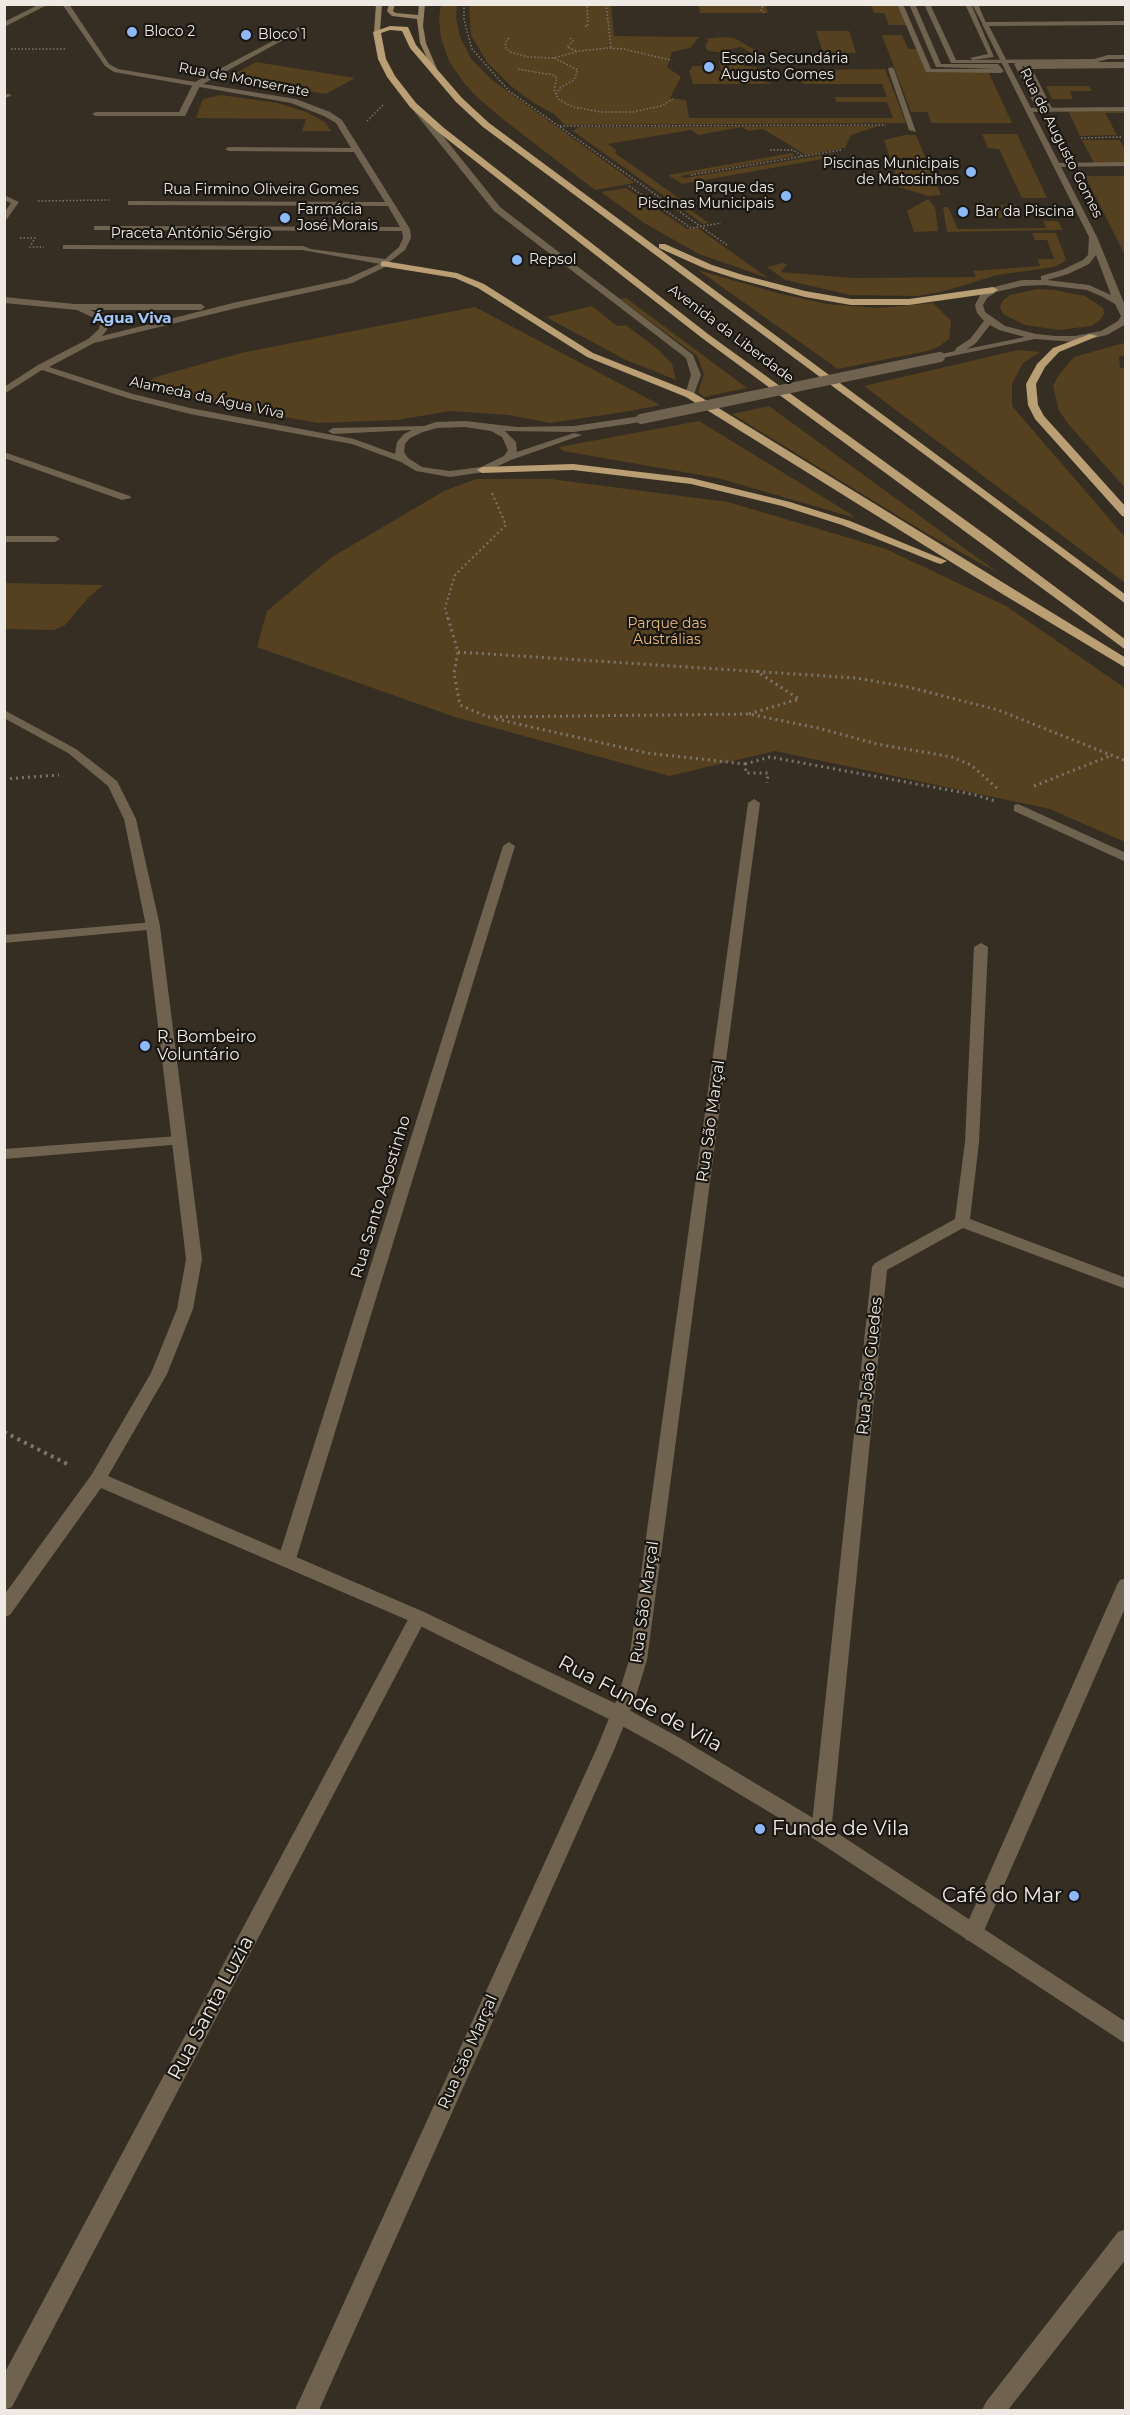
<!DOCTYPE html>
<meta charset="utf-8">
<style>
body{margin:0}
#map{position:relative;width:1130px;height:2415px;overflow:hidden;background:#362e23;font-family:Montserrat,sans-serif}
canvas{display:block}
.frame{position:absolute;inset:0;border:6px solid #eee9e2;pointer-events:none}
</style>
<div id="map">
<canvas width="1130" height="2415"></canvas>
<div class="frame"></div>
</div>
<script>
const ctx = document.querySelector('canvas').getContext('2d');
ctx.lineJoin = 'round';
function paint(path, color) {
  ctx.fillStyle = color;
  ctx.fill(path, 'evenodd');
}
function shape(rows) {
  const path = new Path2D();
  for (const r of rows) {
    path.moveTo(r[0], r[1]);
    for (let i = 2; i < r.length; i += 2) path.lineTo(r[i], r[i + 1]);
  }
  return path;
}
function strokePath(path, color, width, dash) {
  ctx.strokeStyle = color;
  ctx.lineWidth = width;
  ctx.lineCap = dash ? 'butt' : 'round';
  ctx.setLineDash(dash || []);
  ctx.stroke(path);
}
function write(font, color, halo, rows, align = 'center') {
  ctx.font = font + ' Montserrat,sans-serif';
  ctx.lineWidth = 4.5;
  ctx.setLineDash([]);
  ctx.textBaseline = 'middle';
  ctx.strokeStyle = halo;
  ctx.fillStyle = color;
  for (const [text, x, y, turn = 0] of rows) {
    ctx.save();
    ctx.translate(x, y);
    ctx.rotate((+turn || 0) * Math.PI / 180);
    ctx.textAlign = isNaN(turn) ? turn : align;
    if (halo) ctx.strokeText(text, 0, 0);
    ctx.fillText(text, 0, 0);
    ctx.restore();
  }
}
const green = shape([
 [441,5,457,5,456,18,460,37,472,60,492,80,635,183,595,190,504,120,479,99,464,83,449,61,441,38,439,18],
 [469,5,611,5,614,36,699,37,690,48,672,52,667,67,681,77,670,98,686,100,689,118,893,118,887,102,836,102,835,97,887,97,882,84,803,84,799,70,885,69,906,123,565,125,554,114,534,103,511,86,487,62,471,35],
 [699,5,766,5,768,13,700,13],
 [871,5,900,5,908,25,889,25,884,13,874,13],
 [816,31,849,31,856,53,823,53],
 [882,35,902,35,908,49,918,49,928,71,988,71,1012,123,931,123,928,112,911,112],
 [723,37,734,38,755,50,753,54,741,47,731,49,725,51,727,53,708,51,705,46,708,40,705,39],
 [719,61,737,65,736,61,743,61,744,66,755,67,760,71,762,81,773,84,693,84,689,71,693,66,716,66,716,70,726,74,721,70],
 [256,62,355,78,326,94,227,78],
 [1046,86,1089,86,1092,91,1070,91,1073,99,1052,99],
 [221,95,278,103,306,112,325,122,331,131,302,131,306,119,196,118,203,99],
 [1068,111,1125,111,1126,113,1105,113,1117,135,1080,136],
 [879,126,851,135,845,148,806,155,763,129,748,131,742,127,698,135,691,130,608,144,616,150,615,153,693,208,689,209,709,223,703,224,573,131,579,127],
 [982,134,1017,134,1047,198,1022,198,999,149,988,148],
 [905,135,916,135,941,195,928,196,899,187,884,140],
 [1082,140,1120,140,1125,150,1125,163,1094,163],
 [792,153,796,156,680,176,684,178,830,154,834,157,682,184,668,175],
 [1085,176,1125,176,1125,255],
 [626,188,687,229,698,228,768,278,699,254,644,223,601,192],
 [928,199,935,207,938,231,914,232,907,211],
 [1016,205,1023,217,978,218,973,206],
 [943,207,948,207,958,229,1046,228,1043,221,1058,221,1063,230,947,232],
 [1032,233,1056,233,1066,259,1064,262,1054,267,997,275,945,291,917,296,850,295,785,280,767,267,783,263,787,264,781,272,853,278,976,277,973,271,1040,266,1037,259,1054,259,1047,240,1035,240],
 [698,270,777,293,827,304,878,308,933,303,951,321,949,339,938,347,927,351,838,369],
 [1038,289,1054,290,1085,296,1103,308,1104,314,1100,320,1091,326,1059,330,1025,325,1003,314,1000,307,1003,300,1010,295],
 [626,298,747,388,704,397,698,392,704,374,697,356,620,299],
 [592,306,617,326,626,325,660,351,672,364,676,380,624,359,546,317],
 [475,307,660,405,630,411,550,423,509,415,450,411,397,420,318,423,229,407,141,385,159,376,241,353],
 [1124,343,1125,356,1119,356,1120,368,1125,368,1125,488,1070,426,1059,411,1053,386,1058,376,1074,357],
 [1018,350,1040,352,1023,363,1012,384,1012,406,1125,537,1125,583,864,386],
 [769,406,935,527,1000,574,926,533,732,414],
 [699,421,849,513,855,518,718,478,563,451,559,447],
 [476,479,550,479,728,502,886,549,1006,606,1125,688,1125,842,1050,809,775,751,669,776,455,717,257,647,267,611,332,557,444,491],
 [5,583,103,585,89,597,65,625,54,630,5,629]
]);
const pathFar3 = shape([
 [464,4,464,20,472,49,509,91,727,245],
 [606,4,611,48],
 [761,4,763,6,761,10,764,13],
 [585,26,588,26,587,4],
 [509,38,505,43,506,48,510,52,528,57,554,58,579,51,607,48,624,49,670,60],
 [570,38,573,41,567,47,577,51],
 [11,49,66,49],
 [554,58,578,70,574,80,560,88,556,94,558,99,573,107,601,112,633,112,661,106,673,99],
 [518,69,553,75,557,78,554,89,556,94],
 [367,121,383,105],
 [560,126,886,125],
 [1081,138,1122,137],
 [770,150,793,150,803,157],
 [691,175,841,150],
 [629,186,691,228,721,223],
 [38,201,109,200],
 [20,238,35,238,30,247,44,247]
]);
const pathFar2 = shape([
 [448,619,445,608,455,575,506,525,492,493]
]);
const pathFar1 = shape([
 [448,618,458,652,454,673,460,705,488,717],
 [458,652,856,678,908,687,998,710,1126,761],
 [749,714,799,699,756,671],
 [488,717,749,714,818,728,877,744,952,757,971,765,999,790],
 [496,719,647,753,745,764,746,773,768,773,767,783],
 [745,764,770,757,976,795,995,801],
 [4,779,59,775],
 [1034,786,1112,755]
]);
const path = shape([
 [4,1432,71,1466]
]);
const service = shape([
 [924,4,930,4,956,60,1094,59,1108,55,1126,55,1126,59,1108,59,1094,63,951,63,924,4],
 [891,67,894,69,916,132,909,130,888,69,891,67],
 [197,82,201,84,185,116,96,116,92,114,96,112,179,112,193,84,197,82],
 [4,94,10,94,11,96,4,98,4,94],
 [412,105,418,105,500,207,693,355,701,375,693,397,685,395,691,375,686,358,494,211,412,109,412,105],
 [1126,107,1126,111,1029,112,1025,110,1029,108,1126,107],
 [1126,162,1126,166,1056,167,1052,165,1056,163,1126,162]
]);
const pedestrian = shape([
 [897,4,903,4,931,69,996,69,936,67,909,4,915,4,941,64,998,64,1004,71,1001,73,926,72,897,4],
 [965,4,971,4,994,57,973,60,970,58,988,54,965,4],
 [1126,62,1126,68,1032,69,1052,108,1048,110,1037,110,1014,64,1017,62,1126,62],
 [1022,66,1024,66,1043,106,1042,106,1022,66]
]);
const minor = shape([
 [40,4,49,4,4,27,4,22,40,4],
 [62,4,69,4,109,64,118,69,195,82,301,26,305,26,305,28,203,84,296,99,330,112,342,120,410,229,411,238,405,250,384,266,380,264,302,250,63,249,63,245,66,245,303,246,311,249,385,259,399,247,403,238,402,231,94,230,94,226,97,226,400,227,388,206,128,205,128,201,131,201,385,202,354,152,229,151,225,149,229,147,351,148,336,123,324,116,291,103,114,72,105,66,62,4],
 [972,4,978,4,987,25,983,25,972,4],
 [4,195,19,202,4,223,4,213,11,203,4,200,4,195],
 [4,452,130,496,131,498,122,500,4,458,4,452],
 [4,536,55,536,60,539,55,542,4,542,4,536],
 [754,799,760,803,647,1660,636,1696,614,1750,319,2410,295,2410,596,1750,618,1696,629,1660,748,803,754,799],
 [1018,804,1126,853,1126,862,1014,811,1014,805,1018,804],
 [509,842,515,846,296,1559,293,1564,287,1566,281,1564,278,1559,503,846,509,842],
 [153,922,160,926,158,929,4,943,4,935,153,922],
 [981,943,988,947,979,1142,970,1219,1126,1278,1126,1289,963,1228,887,1270,831,1833,828,1839,821,1842,814,1839,811,1833,872,1267,875,1263,955,1219,965,1142,974,947,981,943],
 [178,1136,183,1138,185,1141,183,1144,4,1159,4,1149,178,1136],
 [1126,1578,1126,1606,983,1933,980,1940,973,1942,966,1940,963,1933,1117,1585,1120,1580,1126,1578],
 [418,1610,424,1612,427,1617,424,1622,12,2407,4,2410,4,2374,412,1612,418,1610]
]);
const tertiary = shape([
 [1126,21,1126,25,989,26,1097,237,1126,308,1126,324,1107,335,1075,342,1035,339,937,359,937,355,955,351,956,348,970,339,984,321,977,313,975,305,980,295,990,288,1022,280,1041,280,1041,276,1062,270,1083,260,1088,255,1089,237,982,24,985,22,1126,21],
 [1096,255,1111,295,1089,285,1047,280,1068,274,1089,264,1096,255],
 [1044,285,1087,290,1103,297,1115,304,1121,316,1118,321,1101,331,1075,336,1056,336,1036,334,1005,326,985,312,983,305,987,298,996,292,1022,286,1044,285],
 [990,325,999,330,1025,337,967,349,976,343,990,325],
 [384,262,387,262,387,266,352,283,237,308,94,343,49,367,133,394,190,408,354,439,395,454,397,442,404,434,412,430,333,434,328,431,333,428,424,426,436,422,465,421,517,427,574,426,641,416,646,419,641,422,574,432,505,431,516,442,517,452,574,433,582,435,511,460,485,472,450,477,416,471,401,462,352,444,190,414,127,398,42,370,4,394,4,387,38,365,88,339,99,329,100,323,96,319,77,310,4,303,4,297,75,304,201,304,205,307,201,310,90,310,102,315,108,323,107,330,102,336,237,302,346,279,384,262],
 [465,427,491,431,502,437,508,450,504,456,481,467,450,471,422,467,408,458,404,452,405,444,410,438,423,432,437,428,465,427],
 [4,710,76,749,117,781,136,819,160,926,202,1259,193,1309,167,1374,108,1476,424,1612,627,1709,680,1738,828,1827,1126,2022,1126,2044,814,1839,666,1750,613,1721,412,1622,101,1488,10,1615,4,1617,4,1595,92,1474,151,1373,177,1309,186,1259,146,926,124,819,108,786,68,753,4,718,4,710],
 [1126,2229,1126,2259,1008,2410,982,2410,986,2402,1118,2232,1126,2229]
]);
const secondary = shape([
 [376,4,382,4,380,32,377,34,374,32,376,4],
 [389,4,395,4,393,11,396,13,418,15,419,4,425,4,423,26,426,43,439,74,434,73,420,43,417,19,392,16,387,11,389,4]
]);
const trunk = shape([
 [390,26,408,27,416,45,462,98,489,123,1126,595,1126,604,483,127,456,102,410,48,402,31,390,30,381,33,386,59,395,76,416,103,444,128,708,334,990,538,1126,640,1126,650,702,338,438,132,410,107,387,77,378,59,373,32,390,26],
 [659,244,665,244,712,265,743,275,805,291,851,299,909,299,993,287,998,290,993,293,909,305,851,305,805,297,737,279,706,269,659,248,659,244],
 [384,261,457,273,484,284,593,353,694,393,1126,658,1126,668,1004,595,686,397,587,357,478,288,455,278,381,266,381,262,384,261],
 [1090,334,1098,336,1059,352,1045,367,1036,384,1038,405,1044,416,1126,507,1126,517,1122,516,1035,419,1028,405,1026,384,1037,364,1053,348,1090,334],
 [573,464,691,478,790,502,850,521,947,561,941,564,937,563,842,525,782,506,691,484,573,470,482,473,477,470,482,467,573,464]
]);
const tertiaryBridge = shape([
 [641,419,940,357]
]);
const markers = [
 [132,32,6,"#8cb9fc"],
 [246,35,6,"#8cb9fc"],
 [709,67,6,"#8cb9fc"],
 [971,172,6,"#8cb9fc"],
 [786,196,6,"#8cb9fc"],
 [963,212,6,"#8cb9fc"],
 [285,218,6,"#8cb9fc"],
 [517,260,6,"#8cb9fc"],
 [145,1046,6,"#8cb9fc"],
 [760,1829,6,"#8cb9fc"],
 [1074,1896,6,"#8cb9fc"]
];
const farPoinames = [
 ["Bloco 2",144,32],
 ["Bloco 1",258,35],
 ["Escola Secundária",721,59],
 ["Augusto Gomes",721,75],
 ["Piscinas Municipais",959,164,"right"],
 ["de Matosinhos",959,180,"right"],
 ["Parque das",774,188,"right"],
 ["Piscinas Municipais",774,204,"right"],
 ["Farmácia",297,210],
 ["José Morais",297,226],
 ["Bar da Piscina",975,212],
 ["Repsol",529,260]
];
const farStreetnames = [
 ["Rua de Monserrate",244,80,11],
 ["Rua de Augusto Gomes",1061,143,63],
 ["Rua Firmino Oliveira Gomes",261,190],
 ["Praceta António Sérgio",191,234],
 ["Avenida da Liberdade",731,334,37],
 ["Alameda da Água Viva",207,398,12]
];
const farParknames = [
 ["Parque das",667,624],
 ["Austrálias",667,640]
];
const farNeighbourhoodnames = [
 ["Água Viva",132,319]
];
const poiNames = [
 ["R. Bombeiro",157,1037],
 ["Voluntário",157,1055]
];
const streetNames = [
 ["Rua São Marçal",711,1121,-82],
 ["Rua Santo Agostinho",381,1197,-73],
 ["Rua João Guedes",870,1366,-84],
 ["Rua São Marçal",645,1602,-82],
 ["Rua São Marçal",468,2052,-66]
];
const nearStreetnames = [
 ["Rua Funde de Vila",640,1704,28],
 ["Rua Santa Luzia",211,2008,-62]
];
const nearPoinames = [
 ["Funde de Vila",772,1829],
 ["Café do Mar",1062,1896,"right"]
];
paint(green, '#55401f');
strokePath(pathFar3, '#7c756c', 1.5, [1.5, 2]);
strokePath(pathFar2, '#7c756c', 2, [2, 3]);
strokePath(pathFar1, '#7c756c', 3, [2, 4]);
strokePath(path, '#7c756c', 4, [3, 4.5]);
paint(service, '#6f6350');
paint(pedestrian, '#6f6350');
paint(minor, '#6f6350');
paint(tertiary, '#6f6350');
paint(secondary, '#937f61');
paint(trunk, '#ba9e74');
strokePath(tertiaryBridge, '#6f6350', 10);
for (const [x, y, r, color] of markers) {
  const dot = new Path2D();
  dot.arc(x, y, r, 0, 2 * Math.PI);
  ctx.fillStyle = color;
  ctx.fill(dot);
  strokePath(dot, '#1a1712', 2);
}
write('14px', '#eee9e2', '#1a1712', farPoinames, 'left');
write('14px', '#eee9e2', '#1a1712', farStreetnames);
write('14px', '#ebbe77', '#1a1712', farParknames);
write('bold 15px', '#a6c8fa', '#1a1712', farNeighbourhoodnames);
write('16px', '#eee9e2', '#1a1712', poiNames, 'left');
write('16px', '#eee9e2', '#1a1712', streetNames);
write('20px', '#eee9e2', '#1a1712', nearStreetnames);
write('20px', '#eee9e2', '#1a1712', nearPoinames, 'left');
</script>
